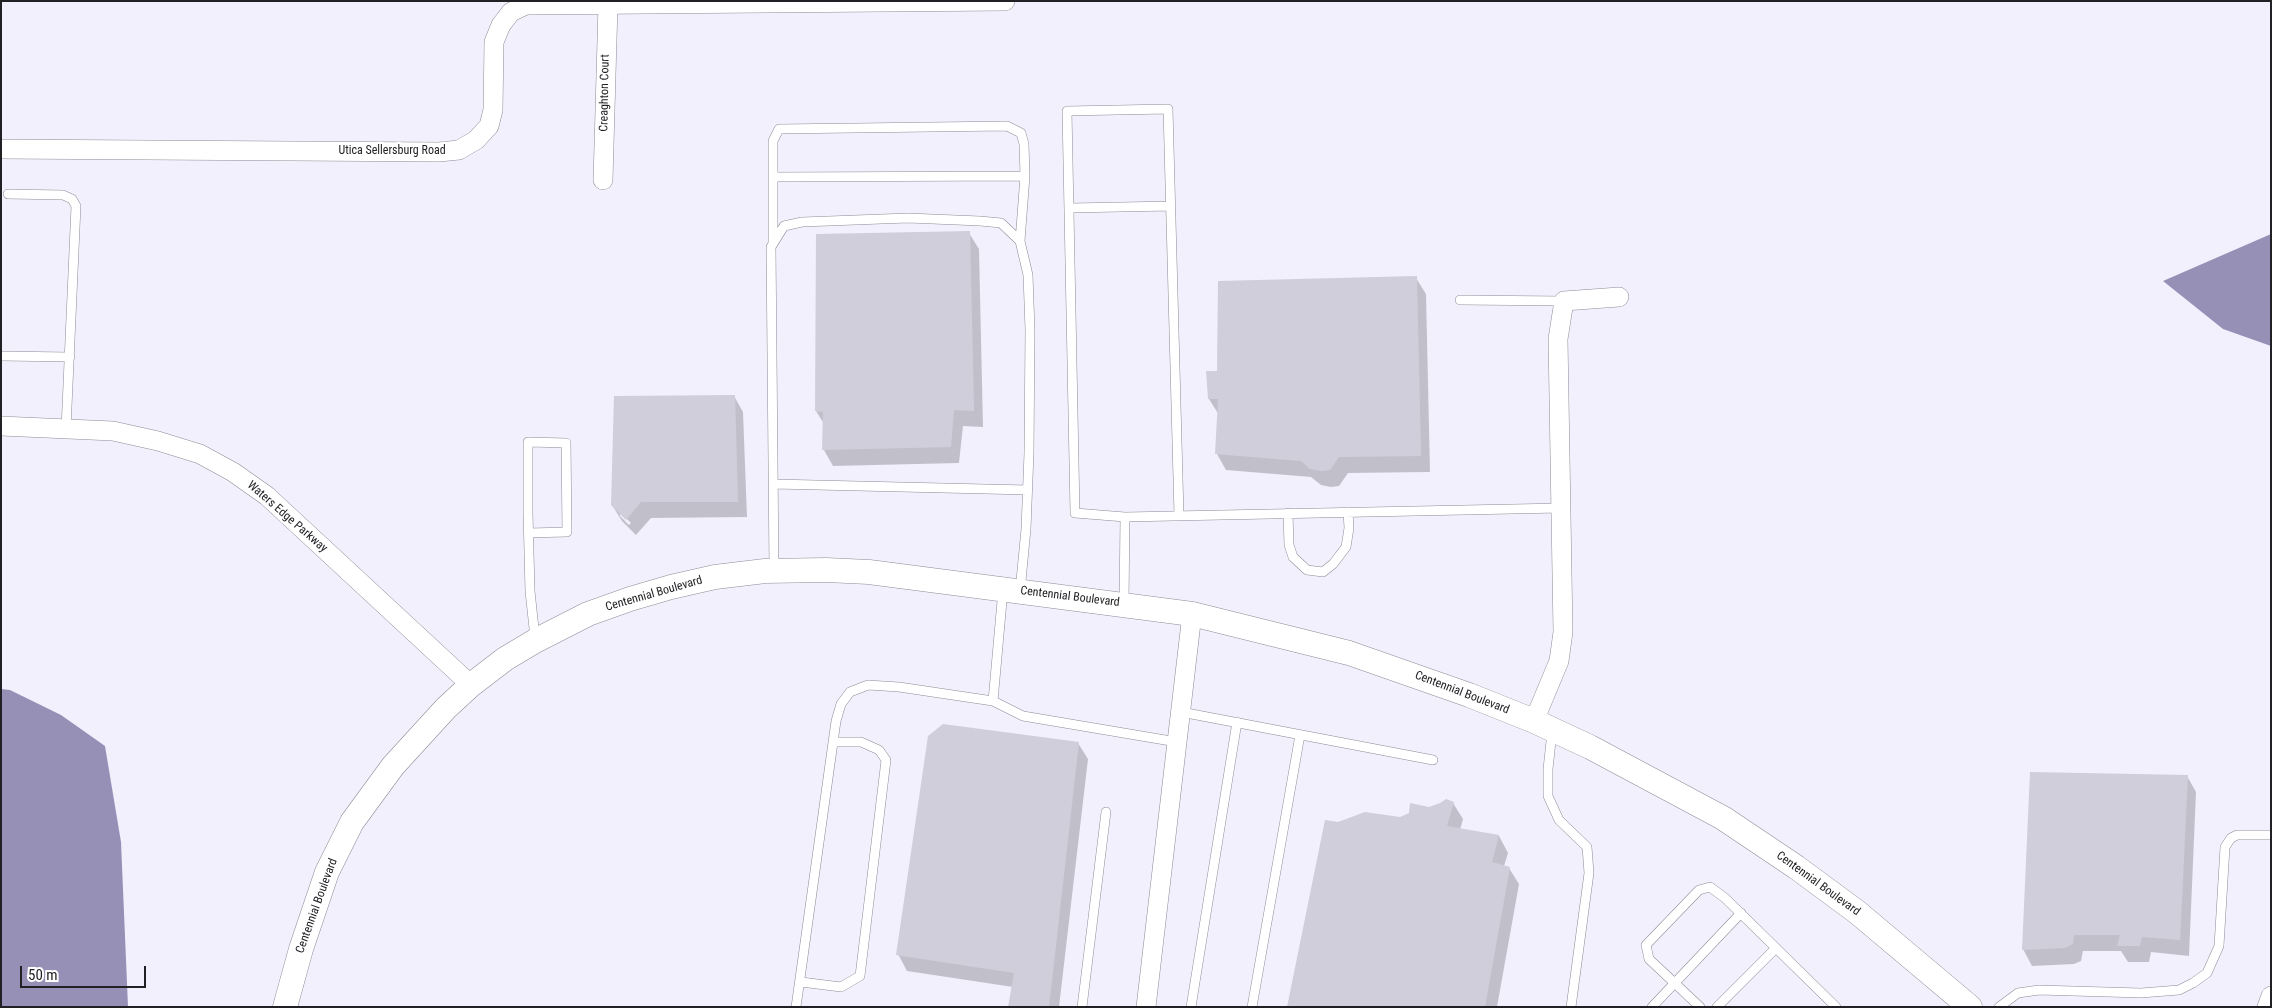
<!DOCTYPE html>
<style>
body{margin:0}
#map{position:relative;width:2272px;height:1008px;overflow:hidden;background:#f2f0fd;font-family:"Roboto Condensed",sans-serif}
canvas{display:block}
.frame{position:absolute;inset:0;border:2px solid #212125;pointer-events:none}
.scale{position:absolute;left:20px;top:966px;width:126px;height:22px;box-sizing:border-box;border:2px solid #212125;border-top:0;padding-left:6px;font-size:15px;line-height:18px;white-space:nowrap;color:#212125;-webkit-text-stroke:4px #fff;paint-order:stroke}
</style>
<div id="map">
<canvas width="2272" height="1008"></canvas>
<div class="frame"></div>
<div class="scale">50 m</div>
</div>
<script>
const ctx = document.querySelector('canvas').getContext('2d');
ctx.lineJoin = 'round';
function paint(path, color) {
  ctx.fillStyle = color;
  ctx.fill(path, 'evenodd');
}
function shape(rows) {
  const path = new Path2D();
  for (const r of rows) {
    path.moveTo(r[0], r[1]);
    for (let i = 2; i < r.length; i += 2) path.lineTo(r[i], r[i + 1]);
  }
  return path;
}
function strokePath(path, color, width, dash) {
  ctx.strokeStyle = color;
  ctx.lineWidth = width;
  ctx.lineCap = dash ? 'butt' : 'round';
  ctx.setLineDash(dash || []);
  ctx.stroke(path);
}
function write(font, color, halo, rows, align = 'center') {
  ctx.font = font + ' "Roboto Condensed",sans-serif';
  ctx.lineWidth = 4.5;
  ctx.setLineDash([]);
  ctx.textBaseline = 'middle';
  ctx.strokeStyle = halo;
  ctx.fillStyle = color;
  for (const [text, x, y, turn = 0] of rows) {
    ctx.save();
    ctx.translate(x, y);
    ctx.rotate((+turn || 0) * Math.PI / 180);
    ctx.textAlign = isNaN(turn) ? turn : align;
    if (halo) ctx.strokeText(text, 0, 0);
    ctx.fillText(text, 0, 0);
    ctx.restore();
  }
}
const water = shape([
 [2271,234,2271,346,2223,329,2163,281],
 [1,689,10,690,61,715,105,746,121,842,128,1007,1,1007]
]);
const shadow = shape([
 [969,233,979,249,983,427,963,426,959,463,833,466,824,450,824,424,816,411],
 [1416,278,1426,294,1430,472,1348,473,1339,486,1331,487,1321,485,1311,477,1226,470,1217,454,1219,415,1209,399,1219,372],
 [734,396,743,412,747,517,651,518,636,535,622,521,612,505],
 [620,512,631,523,629,525,620,516],
 [1078,743,1088,759,1059,1007,1010,1007,1013,987,907,971,898,954],
 [2187,776,2196,792,2189,956,2151,952,2149,962,2128,962,2121,951,2083,951,2081,961,2074,964,2032,966,2023,949],
 [1453,803,1463,819,1460,830,1499,836,1508,853,1504,866,1509,868,1519,884,1497,1007,1289,1007,1339,823,1400,818]
]);
const building = shape([
 [970,231,974,411,954,410,951,447,822,450,823,412,815,411,816,234],
 [1417,276,1421,456,1339,457,1330,470,1321,471,1310,469,1301,461,1215,454,1218,399,1208,399,1206,371,1217,371,1218,281],
 [735,395,738,502,641,502,626,520,611,505,614,396],
 [943,724,1079,742,1049,1007,1008,1007,1014,973,896,955,928,736],
 [2030,772,2188,775,2180,940,2142,937,2140,946,2117,946,2120,935,2074,935,2073,944,2065,948,2022,950],
 [1446,799,1454,802,1447,826,1499,835,1492,862,1510,867,1485,1007,1287,1007,1325,820,1338,822,1365,812,1400,817,1409,813,1410,803,1429,807,1440,803]
]);
const service = shape([
 [773,177,1025,176],
 [8,194,63,195,72,199,76,206,66,429],
 [1070,208,1171,206],
 [773,243,773,141,779,129,1007,126,1021,133,1024,144,1025,176,1020,241],
 [1460,300,1564,301],
 [1,356,70,357],
 [774,484,1028,490],
 [1288,513,1289,545,1293,557,1307,570,1323,572,1333,564,1346,547,1349,528,1348,512],
 [1179,515,1168,109,1067,111,1075,513,1125,517,1561,508],
 [529,533,567,532,566,443,528,442,528,513,530,591,535,638],
 [774,570,771,247,784,226,802,222,908,218,980,221,1001,223,1020,241,1028,275,1030,330,1029,453,1026,529,1020,591],
 [1124,604,1125,517],
 [993,701,1023,716,1177,742],
 [1181,712,1433,760],
 [1552,732,1548,769,1548,796,1559,820,1587,847,1589,873,1571,1007],
 [801,982,841,987,860,976,886,760,879,750,861,742,833,742],
 [796,1007,836,721,841,704,850,692,868,685,899,687,993,701,1003,590],
 [1082,1007,1106,812],
 [1191,1007,1237,722],
 [1252,1007,1300,735],
 [1652,1007,1741,913],
 [1700,1007,1649,959,1646,945,1699,890,1710,887,1725,898,1836,1007],
 [1717,1007,1776,948],
 [1999,1007,2018,993,2039,990,2141,993,2179,990,2193,983,2207,973,2219,946,2225,847,2231,838,2237,835,2271,835]
]);
const minor = shape([
 [1,149,439,152,459,150,476,140,489,126,493,110,494,42,501,25,511,12,526,5,1005,1],
 [603,180,608,5],
 [1,426,113,431,158,441,200,454,233,472,267,496,471,685],
 [1534,721,1559,661,1563,632,1558,339,1564,301,1619,297],
 [1146,1007,1192,614],
 [2267,1007,2271,996]
]);
const tertiary = shape([
 [285,1007,301,949,327,872,352,822,393,766,446,708,471,685,505,659,535,641,588,614,630,599,671,587,715,577,765,571,826,570,869,572,1192,614,1349,653,1469,695,1534,721,1590,747,1723,818,1796,867,1857,912,1970,1007]
]);
const streetNames = [
 ["Creaghton Court",605,93,-89],
 ["Utica Sellersburg Road",392,151],
 ["Waters Edge Parkway",287,517,41],
 ["Centennial Boulevard",654,594,-16],
 ["Centennial Boulevard",1070,597,7],
 ["Centennial Boulevard",1462,693,21],
 ["Centennial Boulevard",1818,884,36],
 ["Centennial Boulevard",317,906,-70]
];
paint(water, '#9690b6');
paint(shadow, '#0003');
paint(building, '#cfceda');
strokePath(service, '#8c8b96', 10);
strokePath(minor, '#8c8b96', 20);
strokePath(tertiary, '#8c8b96', 25);
strokePath(service, '#fff', 9);
strokePath(minor, '#fff', 19);
strokePath(tertiary, '#fff', 24);
write('12px', '#212125', '#fff', streetNames);
</script>
